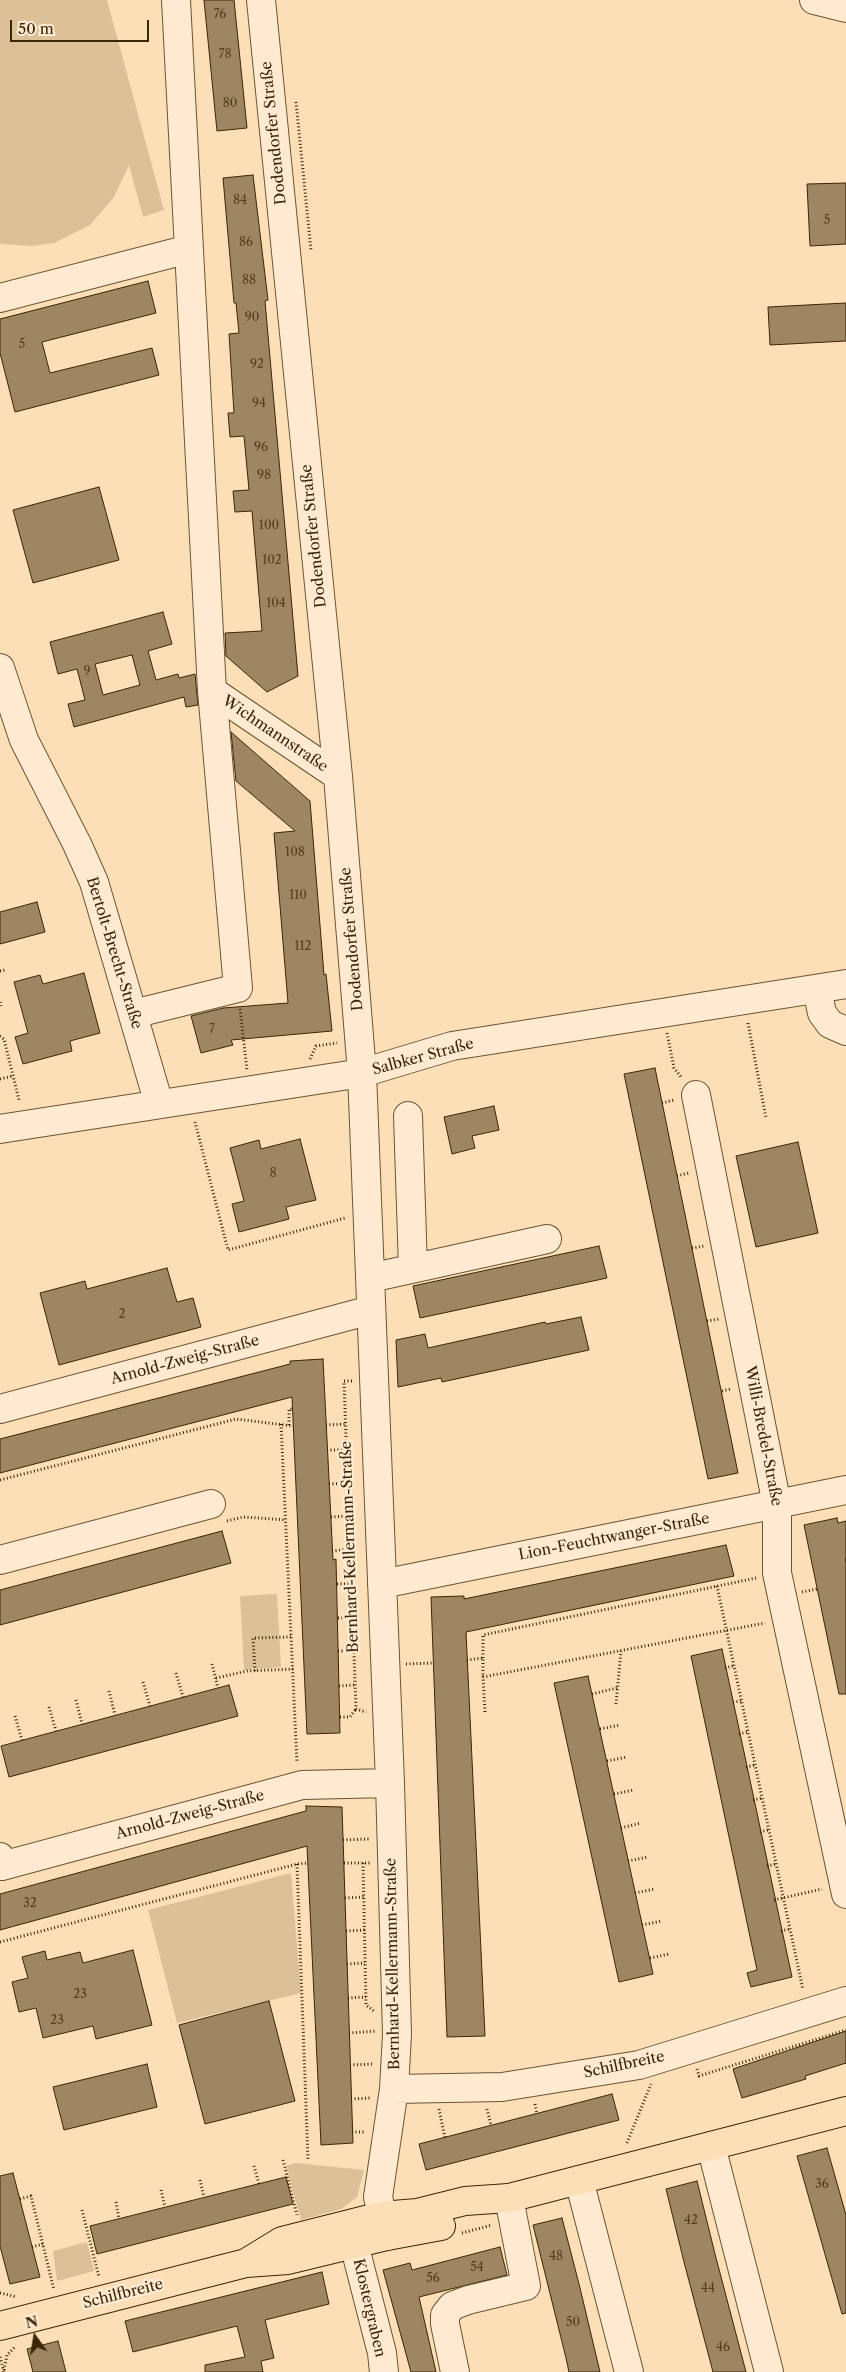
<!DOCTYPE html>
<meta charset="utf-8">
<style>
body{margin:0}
#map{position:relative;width:846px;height:2372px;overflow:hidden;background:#fcdfb6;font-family:"Libre Caslon Text",serif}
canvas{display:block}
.north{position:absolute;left:10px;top:2312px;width:50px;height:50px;-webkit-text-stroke:4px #fdead0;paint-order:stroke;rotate:347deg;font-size:14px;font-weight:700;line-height:20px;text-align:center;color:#3a2607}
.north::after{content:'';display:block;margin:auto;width:18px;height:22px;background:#3a2607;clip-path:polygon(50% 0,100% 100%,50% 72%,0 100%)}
.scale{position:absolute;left:10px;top:20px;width:139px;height:22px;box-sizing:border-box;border:2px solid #3a2607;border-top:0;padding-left:6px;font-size:15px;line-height:18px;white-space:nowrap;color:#3a2607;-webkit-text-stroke:4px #fdead0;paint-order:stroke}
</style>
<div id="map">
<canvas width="846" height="2372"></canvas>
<div class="north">N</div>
<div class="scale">50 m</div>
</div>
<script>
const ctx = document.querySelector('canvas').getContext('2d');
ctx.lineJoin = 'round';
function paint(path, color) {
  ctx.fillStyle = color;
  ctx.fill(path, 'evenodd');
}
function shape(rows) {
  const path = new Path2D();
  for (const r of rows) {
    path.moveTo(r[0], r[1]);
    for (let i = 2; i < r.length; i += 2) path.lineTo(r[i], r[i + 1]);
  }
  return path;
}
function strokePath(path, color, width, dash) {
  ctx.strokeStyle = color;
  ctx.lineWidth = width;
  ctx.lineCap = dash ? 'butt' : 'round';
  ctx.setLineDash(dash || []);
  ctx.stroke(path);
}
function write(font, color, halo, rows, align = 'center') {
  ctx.font = font + ' "Libre Caslon Text",serif';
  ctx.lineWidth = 5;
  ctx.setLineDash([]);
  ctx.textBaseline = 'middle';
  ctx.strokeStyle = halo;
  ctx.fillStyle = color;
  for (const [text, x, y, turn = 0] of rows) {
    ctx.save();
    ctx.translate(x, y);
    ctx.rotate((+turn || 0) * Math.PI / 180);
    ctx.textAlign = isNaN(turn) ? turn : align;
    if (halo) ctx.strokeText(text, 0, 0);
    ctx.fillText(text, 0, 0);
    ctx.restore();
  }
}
const green = shape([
 [0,0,107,0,164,210,143,217,129,165,114,197,90,225,54,243,33,246,0,244],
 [277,1594,281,1667,244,1670,240,1596],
 [291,1873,301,1993,177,2023,148,1910],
 [296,2163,364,2170,357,2197,341,2209,301,2220,286,2166],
 [87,2242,94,2271,57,2281,53,2251]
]);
const building = shape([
 [204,0,234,0,247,128,217,131,204,0],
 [253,175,268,300,265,301,298,676,267,692,226,656,225,633,262,631,252,511,235,512,233,491,249,490,244,436,230,437,228,413,234,413,229,334,239,333,236,303,234,303,223,178,253,175],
 [846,183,846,244,810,246,807,184,846,183],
 [148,281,156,313,42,342,50,373,152,348,159,375,15,412,0,353,0,319,148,281],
 [846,303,846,341,770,345,768,307,846,303],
 [99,487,119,560,33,583,13,510,99,487],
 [163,612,172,644,148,651,156,680,178,674,179,678,195,674,198,705,186,707,184,697,74,727,68,704,85,700,77,669,58,674,50,642,163,612],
 [132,655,140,685,103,695,95,664,132,655],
 [231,732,310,801,324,975,326,974,332,1031,231,1040,233,1045,201,1053,191,1016,223,1008,288,1003,274,833,295,831,236,781,231,732],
 [37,902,45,932,0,944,0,912,37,902],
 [84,973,100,1033,70,1041,72,1051,23,1064,15,1037,28,1033,14,982,40,975,43,984,84,973],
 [655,1068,738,1473,708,1479,624,1074,655,1068],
 [494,1106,499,1130,472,1136,475,1148,452,1154,444,1117,494,1106],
 [300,1139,316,1200,286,1207,289,1219,239,1232,232,1204,244,1201,230,1148,259,1140,261,1149,300,1139],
 [798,1142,818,1233,756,1247,736,1156,798,1142],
 [599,1246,607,1278,420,1318,413,1286,599,1246],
 [167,1268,177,1302,193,1298,201,1327,59,1365,40,1293,85,1281,87,1289,167,1268],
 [581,1317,589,1350,442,1382,441,1378,398,1387,396,1340,425,1334,428,1348,545,1322,546,1324,581,1317],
 [323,1359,333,1560,336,1559,340,1733,307,1734,292,1397,0,1473,0,1439,290,1364,290,1361,323,1359],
 [837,1518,838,1523,846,1521,846,1694,839,1694,804,1525,837,1518],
 [222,1531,231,1563,0,1625,0,1590,222,1531],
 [726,1545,734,1576,466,1632,485,2036,447,2037,431,1597,464,1596,464,1599,726,1545],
 [722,1649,792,1977,751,1987,747,1973,757,1970,691,1656,722,1649],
 [588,1676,653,1974,619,1982,554,1683,588,1676],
 [229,1685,238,1716,9,1777,1,1746,229,1685],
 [306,1806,342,1807,353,2143,321,2145,307,1846,0,1930,0,1894,306,1811,306,1806],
 [133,1950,152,2025,96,2039,93,2026,43,2038,36,2008,19,2012,12,1982,28,1978,22,1957,45,1951,47,1960,80,1952,83,1963,133,1950],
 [269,2001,295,2101,205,2124,179,2025,269,2001],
 [846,2031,846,2063,805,2076,806,2079,742,2098,733,2069,846,2031],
 [147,2064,157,2107,64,2130,53,2087,147,2064],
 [612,2094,619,2120,426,2170,419,2144,612,2094],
 [827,2148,846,2215,846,2313,842,2314,797,2156,827,2148],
 [13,2173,40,2277,10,2284,0,2246,0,2176,13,2173],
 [286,2177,293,2204,97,2254,90,2226,286,2177],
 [697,2181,715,2254,746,2372,713,2372,684,2262,666,2189,697,2181],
 [562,2218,580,2288,600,2372,569,2372,566,2358,533,2225,562,2218],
 [500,2247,507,2275,419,2297,436,2372,411,2372,383,2270,410,2263,412,2270,500,2247],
 [322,2272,329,2304,265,2320,274,2358,261,2361,263,2372,205,2372,205,2365,245,2357,237,2326,133,2352,125,2321,322,2272],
 [58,2341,66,2372,33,2372,27,2349,58,2341]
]);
const path = shape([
 [296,102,311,250],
 [0,971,5,970],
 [0,1002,1,1006],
 [240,1009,247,1070],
 [748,1023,766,1118],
 [667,1033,674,1068,682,1078],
 [0,1036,4,1039,19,1100],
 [310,1059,316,1046,337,1043],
 [0,1079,13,1076],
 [662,1103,674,1100],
 [195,1122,228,1250,345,1218],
 [677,1176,689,1173],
 [692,1248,704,1246],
 [707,1321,719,1319],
 [352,1381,344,1381,356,1709,366,1712],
 [722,1391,731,1389],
 [281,1424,297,1763],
 [289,1425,289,1409,292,1409],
 [326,1425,346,1424],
 [327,1450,346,1450],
 [0,1480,236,1419,293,1426],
 [329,1484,348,1483],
 [331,1517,349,1516],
 [227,1521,243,1517,286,1520],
 [332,1551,351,1549],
 [845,1560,846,1560],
 [337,1584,352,1584],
 [717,1586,803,1990],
 [802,1592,817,1589],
 [338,1618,353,1617],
 [338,1651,354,1651],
 [483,1658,483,1635,756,1578],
 [467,1660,483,1658,483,1677],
 [212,1664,218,1688],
 [406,1664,433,1663],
 [725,1668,733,1666],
 [255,1671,253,1638,291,1637],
 [176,1673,183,1697],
 [216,1678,247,1671,293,1669],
 [143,1682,150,1706],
 [339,1686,355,1685],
 [109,1691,115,1715],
 [592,1694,617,1688],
 [76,1700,82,1724],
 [733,1702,741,1701],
 [616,1704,621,1651],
 [49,1707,56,1731],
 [485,1712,483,1677,765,1623],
 [15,1716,22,1740],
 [340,1717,350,1717,356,1709],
 [600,1729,620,1725],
 [739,1734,747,1732],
 [607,1761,627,1757],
 [746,1767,755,1765],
 [614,1794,634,1790],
 [753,1800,762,1798],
 [621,1828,641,1823],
 [760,1832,768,1830],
 [343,1840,370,1839],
 [628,1861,648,1857],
 [344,1863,371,1863],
 [363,1863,366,2005,374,2011],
 [297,1864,308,2160],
 [767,1866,776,1864],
 [635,1893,655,1889],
 [345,1898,364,1897],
 [774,1900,822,1889],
 [642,1925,662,1921],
 [346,1931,365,1930],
 [781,1931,790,1929],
 [0,1942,297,1864,308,1863],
 [650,1958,669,1954],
 [347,1964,365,1963],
 [348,1998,366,1997],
 [349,2033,376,2031],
 [350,2065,374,2064],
 [697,2069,699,2076,846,2030],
 [351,2099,370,2098],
 [535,2104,537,2114],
 [439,2109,445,2138],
 [487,2109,491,2125],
 [352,2132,366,2132],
 [627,2143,651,2084],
 [283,2160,297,2215],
 [254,2166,259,2184],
 [200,2180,204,2197],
 [161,2190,165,2207],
 [20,2199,31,2196,54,2290],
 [116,2202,119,2219],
 [82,2210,99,2277],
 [462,2233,492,2225],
 [32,2247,43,2244],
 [0,2293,17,2297],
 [0,2357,4,2372],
 [4,2370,7,2355,15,2347]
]);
const minor = shape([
 [261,0,338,776,362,1073,390,1783,397,2034,394,2089,378,2197,387,2236],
 [814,0,846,8],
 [0,298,189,249],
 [0,668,24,740,77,844,94,882,159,1104],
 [212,691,338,776],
 [817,989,822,1013,830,1024,846,1031],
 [133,1014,238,988,212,691,176,0],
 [696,1095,777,1505,777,1573,846,1894],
 [408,1116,413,1268],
 [0,1129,362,1073,452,1046,846,984],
 [370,1278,547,1239],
 [0,1409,371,1310],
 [0,1560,211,1504],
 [382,1584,846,1490],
 [0,1857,2,1866,302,1785,390,1783],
 [394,2089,502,2087,639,2065,846,2001],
 [711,2146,769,2372],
 [579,2180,629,2372],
 [354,2244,382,2353,384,2372],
 [455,2372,445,2324,445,2315,452,2306,468,2300,526,2286,509,2198]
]);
const major = shape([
 [246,2263,282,2241,381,2216,417,2213,465,2201,509,2198,846,2111],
 [0,2326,246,2263,288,2260,387,2236,441,2226]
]);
const numberNames = [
 ["76",220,15],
 ["78",225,55],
 ["80",230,104],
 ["84",240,201],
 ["5",827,221],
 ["86",246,243],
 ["88",249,281],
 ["90",252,318],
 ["5",22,345],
 ["92",257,365],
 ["94",259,404],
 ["96",261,448],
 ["98",264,476],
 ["100",269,526],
 ["102",272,561],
 ["104",276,604],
 ["9",87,672],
 ["108",295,853],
 ["110",298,896],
 ["112",303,947],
 ["7",212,1030],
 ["8",273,1174],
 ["2",122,1315],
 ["32",30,1904],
 ["23",80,1995],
 ["23",57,2021],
 ["36",822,2185],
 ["42",691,2221],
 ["48",556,2257],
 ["54",477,2268],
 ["56",433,2279],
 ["44",708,2289],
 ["50",573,2323],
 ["46",723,2348]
];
const streetNames = [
 ["Dodendorfer Straße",274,133,-96],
 ["Dodendorfer Straße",314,536,-96],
 ["Wichmannstraße",275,734,34],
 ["Dodendorfer Straße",352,939,-95],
 ["Bertolt-Brecht-Straße",114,953,73],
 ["Salbker Straße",423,1057,-15],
 ["Arnold-Zweig-Straße",185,1360,-15],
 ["Willi-Bredel-Straße",763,1436,79],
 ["Lion-Feuchtwanger-Straße",614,1537,-11],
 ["Bernhard-Kellermann-Straße",350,1547,-92],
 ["Arnold-Zweig-Straße",190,1815,-15],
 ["Bernhard-Kellermann-Straße",393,1964,-91],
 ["Schilfbreite",624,2065,-12],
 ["Schilfbreite",123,2294,-14],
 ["Klostergraben",369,2308,77]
];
paint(green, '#dbc098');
paint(building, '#9f8662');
strokePath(building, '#3a2607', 1);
strokePath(minor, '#6a5433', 30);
strokePath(major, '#3a2607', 30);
strokePath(path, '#3a2607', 3, [1, 2.5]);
strokePath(minor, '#fdead0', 28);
strokePath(major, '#fcdfb6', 28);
write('12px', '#533e1e', null, numberNames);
write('15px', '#3a2607', '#fdead0', streetNames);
</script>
